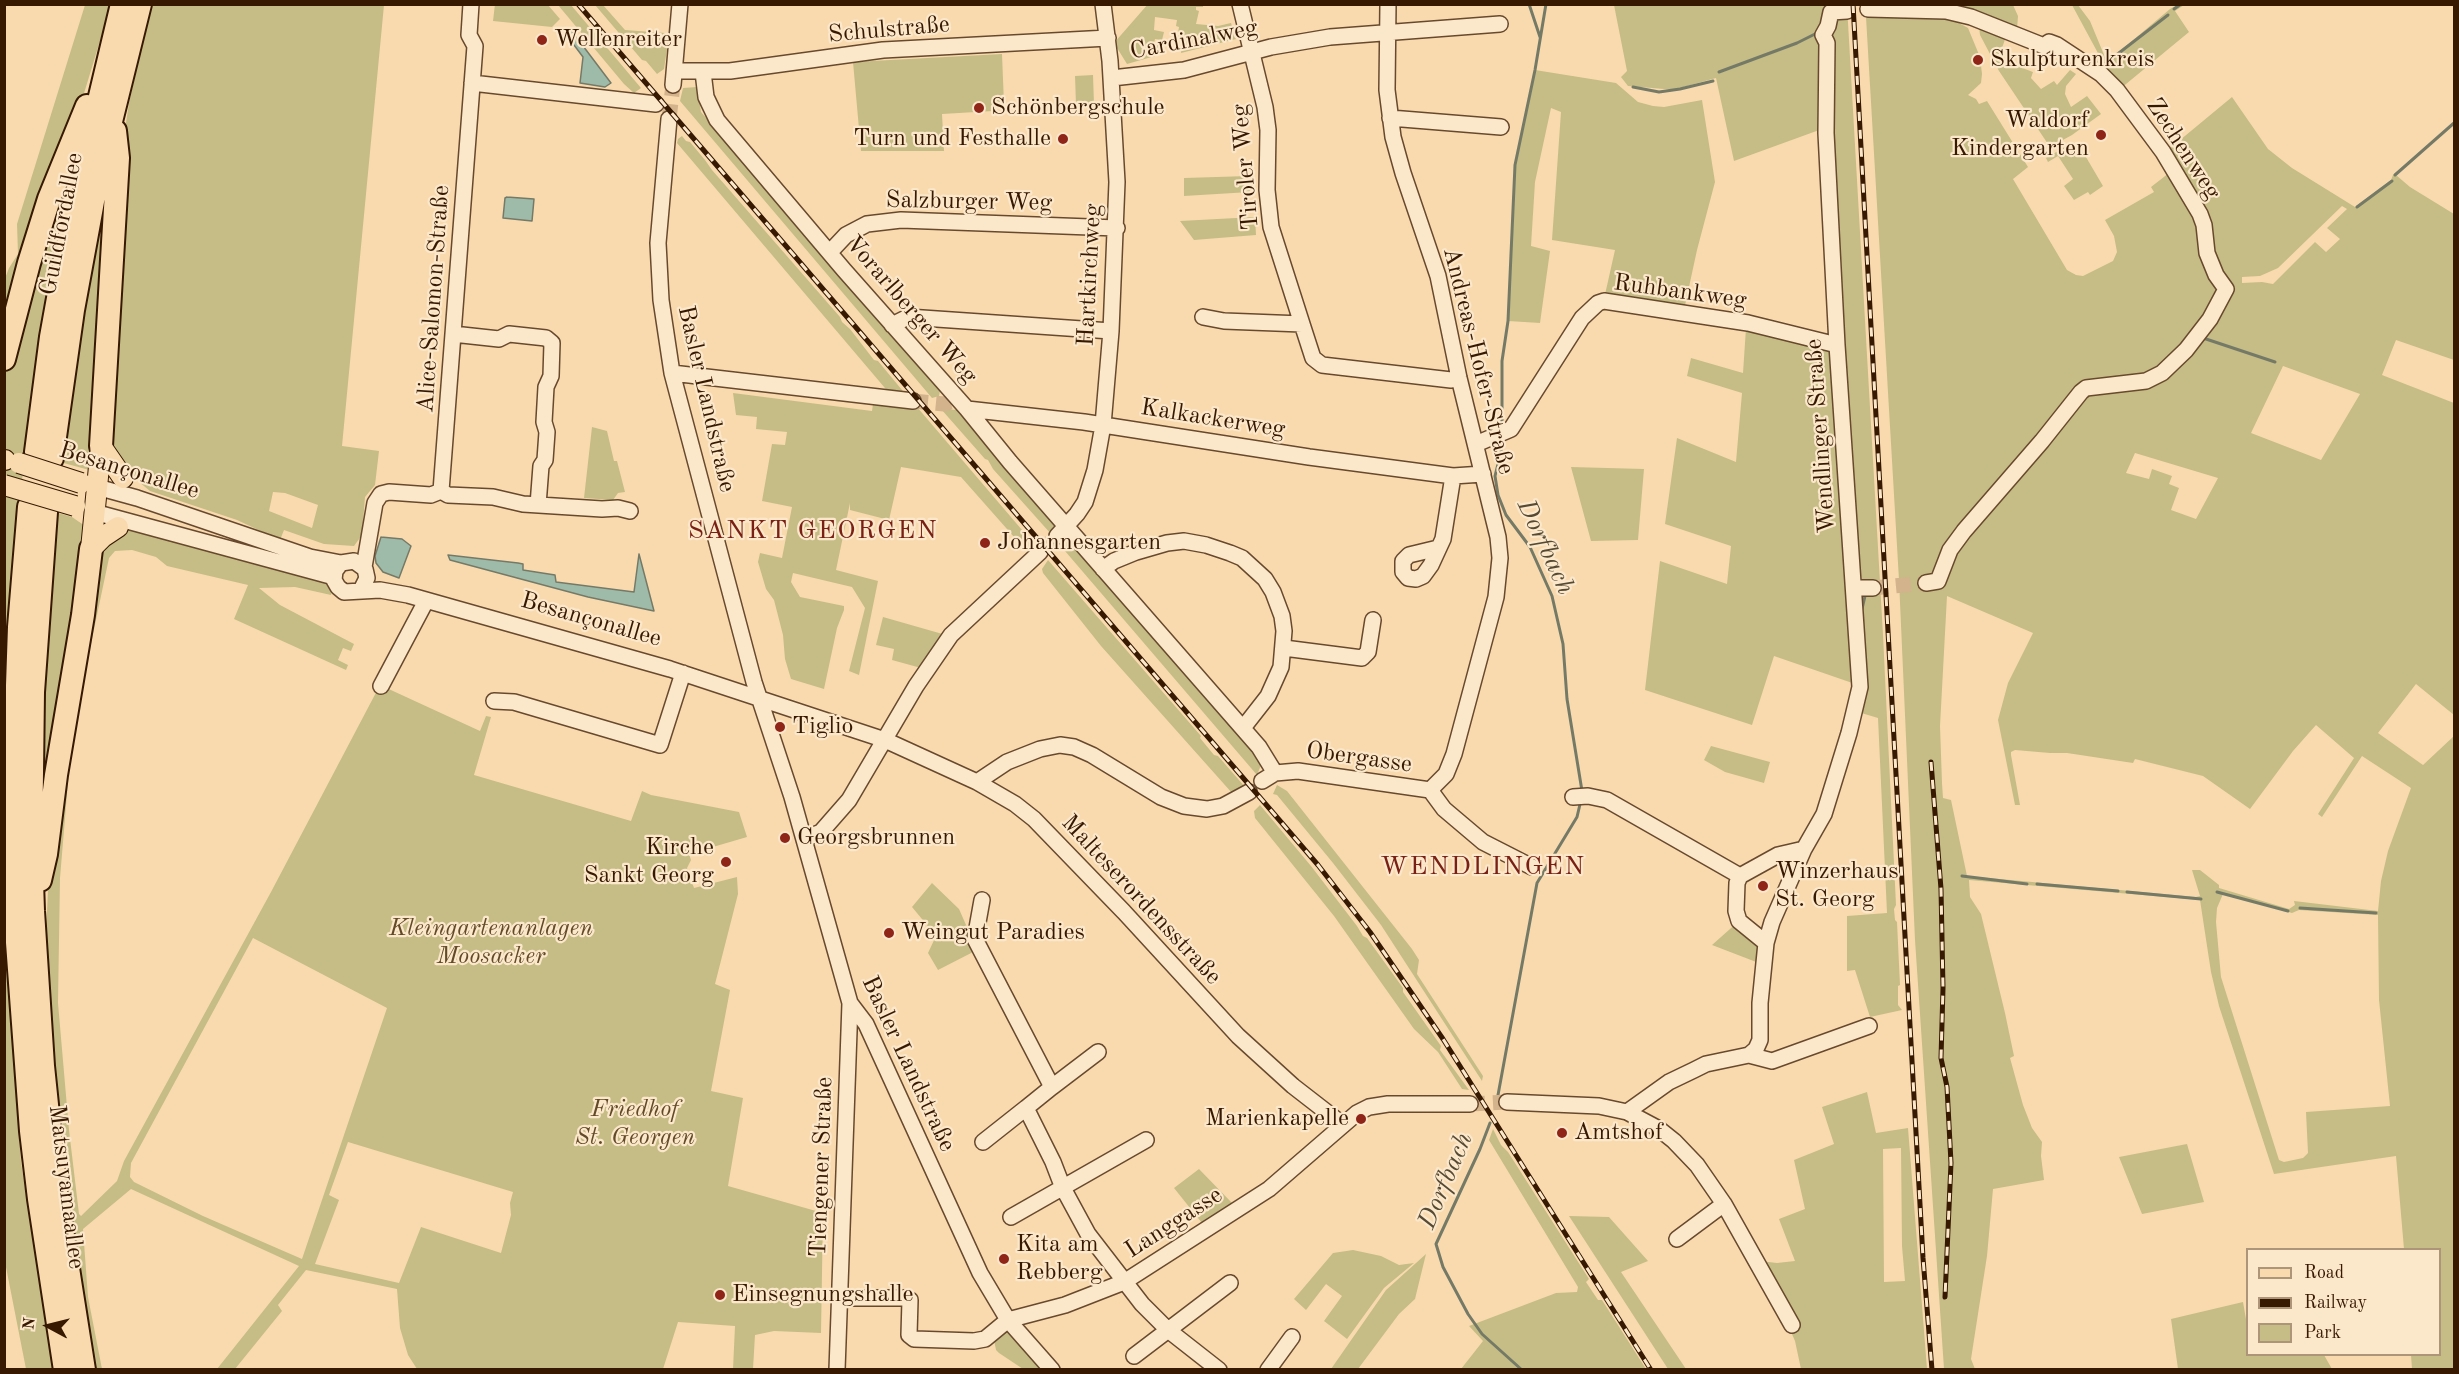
<!DOCTYPE html>
<meta charset="utf-8">
<style>
body{margin:0}
#map{position:relative;width:2459px;height:1374px;overflow:hidden;background:#f9daae;font-family:"Old Standard TT",serif}
canvas{display:block}
.frame{position:absolute;inset:0;border:6px solid #371902;pointer-events:none}
.legend{position:absolute;left:2246px;top:1248px;width:195px;height:108px;box-sizing:border-box;background:#fbe7ca;border:2px solid #ad957a;margin:0;padding:8px 10px;list-style:none;font-size:18px;color:#371902}
.legend li{display:flex;align-items:center;gap:12px;height:30px}
.legend b{width:30px;border:2px solid #ad957a}
.north{position:absolute;left:18px;top:1296px;width:60px;height:60px;-webkit-text-stroke:4px #fbe7ca;paint-order:stroke;rotate:277deg;font-size:16px;font-weight:700;line-height:24px;text-align:center;color:#371902}
.north::after{content:'';display:block;margin:auto;width:21px;height:27px;background:#371902;clip-path:polygon(50% 0,100% 100%,50% 72%,0 100%)}
</style>
<div id="map">
<canvas width="2459" height="1374"></canvas>
<div class="frame"></div>
<ul class="legend">
<li><b style="height:8px;background:#f9daae"></b>Road</li>
<li><b style="height:8px;background:#371902"></b>Railway</li>
<li><b style="height:16px;background:#c5bd85"></b>Park</li>
</ul>
<div class="north">N</div>
</div>
<script>
const ctx = document.querySelector('canvas').getContext('2d');
ctx.lineJoin = 'round';
function paint(path, color) {
  ctx.fillStyle = color;
  ctx.fill(path, 'evenodd');
}
function shape(rows) {
  const path = new Path2D();
  for (const r of rows) {
    path.moveTo(r[0], r[1]);
    for (let i = 2; i < r.length; i += 2) path.lineTo(r[i], r[i + 1]);
  }
  return path;
}
function strokePath(path, color, width, dash) {
  ctx.strokeStyle = color;
  ctx.lineWidth = width;
  ctx.lineCap = dash ? 'butt' : 'round';
  ctx.setLineDash(dash || []);
  ctx.stroke(path);
}
function write(font, color, halo, rows, align = 'center') {
  ctx.font = font + ' "Old Standard TT",serif';
  ctx.lineWidth = 4.5;
  ctx.setLineDash([]);
  ctx.textBaseline = 'middle';
  ctx.strokeStyle = halo;
  ctx.fillStyle = color;
  for (const [text, x, y, turn = 0] of rows) {
    ctx.save();
    ctx.translate(x, y);
    ctx.rotate((+turn || 0) * Math.PI / 180);
    ctx.textAlign = isNaN(turn) ? turn : align;
    if (halo) ctx.strokeText(text, 0, 0);
    ctx.fillText(text, 0, 0);
    ctx.restore();
  }
}
const green = shape([
 [495,4,548,5,560,19,552,27,493,21],
 [1148,4,1203,5,1203,7,1196,7,1196,10,1199,11,1196,24,1218,26,1231,23,1236,39,1181,53,1183,40,1177,39,1179,27,1176,26,1177,20,1155,17,1154,30,1164,32,1162,40,1155,39,1154,43,1159,44,1155,56,1127,64,1114,43],
 [85,5,111,5,74,126,79,146,27,439,18,514,4,870,4,281,9,268,18,254,17,224],
 [151,5,384,5,342,446,379,451,375,485,365,497,362,535,354,546,324,544,284,530,280,540,237,520,150,491,133,477,111,450,123,142,129,103],
 [273,492,285,493,318,505,312,528,269,511],
 [558,5,571,5,641,88,634,93,624,84],
 [595,5,603,5,625,30,665,33,669,36,664,69,657,74,646,61,642,60],
 [1614,5,1847,5,1883,635,1896,905,1894,909,1895,920,1897,922,1900,985,1898,986,1898,1005,1902,1010,1870,1017,1855,970,1847,971,1847,916,1887,913,1878,718,1858,712,1864,687,1774,656,1752,725,1645,690,1660,561,1727,584,1731,546,1665,524,1677,438,1736,462,1742,393,1687,376,1691,358,1743,373,1746,328,1606,305,1578,312,1592,297,1604,299,1615,250,1552,240,1561,112,1551,108,1535,182,1531,246,1550,251,1540,323,1508,321,1515,165,1535,70,1616,83,1638,102,1653,106,1664,107,1702,100,1715,182,1697,250,1684,310,1827,338,1835,335,1822,129,1734,161,1716,78,1676,89,1664,89,1628,86,1621,77,1627,71],
 [1938,5,2013,5,2018,16,2017,29],
 [2072,5,2078,5,2090,21,2107,62,2170,9,2177,5,2184,5,2175,11,2189,32,2120,89,2168,150,2232,97,2268,149,2292,168,2355,207,2391,180,2393,175,2454,122,2396,175,2410,187,2454,214,2454,360,2396,340,2382,375,2454,403,2454,715,2416,684,2378,733,2423,765,2454,736,2454,1369,2412,1369,2411,1355,2440,1354,2440,1250,2404,1249,2396,1156,2274,1174,2219,1006,2211,972,2200,900,1969,880,1970,897,1981,914,2005,1013,2014,1056,2010,1058,2023,1105,2032,1128,2042,1142,2041,1156,2044,1180,1993,1189,1987,1256,1971,1359,1975,1369,1944,1369,1915,940,1899,580,1866,17,1950,18,1968,28,1980,57,1982,74,1981,83,1968,95,1976,99,1979,104,1987,101,2028,167,2013,179,2067,270,2076,275,2083,276,2113,261,2117,252,2114,236,2105,220,2154,192,2151,187,2169,173,2147,138,2109,91,2084,70,2099,55],
 [2342,206,2347,209,2327,228,2340,239,2326,252,2315,242,2273,284,2262,282,2242,283,2242,277,2260,276,2278,268],
 [2283,366,2360,394,2321,460,2251,433],
 [2135,453,2218,478,2196,519,2171,510,2179,488,2169,484,2172,476,2152,469,2149,479,2126,473],
 [1947,596,2033,633,2008,683,1998,720,2015,805,2020,805,2011,755,2011,752,2015,750,2050,753,2067,753,2133,763,2135,759,2203,776,2250,809,2293,751,2316,725,2354,758,2318,814,2322,817,2362,756,2411,788,2388,851,2381,881,2378,911,2294,901,2295,905,2289,909,2219,888,2219,885,2200,870,2192,870,2200,896,2196,897,1967,876,1951,800,1943,798,1942,783,1940,726],
 [2223,894,2292,913,2299,910,2378,915,2379,1000,2390,1106,2306,1112,2308,1153,2303,1158,2284,1162,2279,1160,2221,977,2216,922,2217,908],
 [1979,27,2007,34,1998,59,2033,72,2031,78,2041,89,2054,81,2057,85,2070,70,2076,74,2066,86,2065,94,2071,107,2087,96,2101,114,2072,135,2050,147,1999,71,1980,35],
 [1002,54,1004,104,993,105,993,111,942,114,944,151,861,151,853,62],
 [1093,75,1094,104,1076,105,1075,76],
 [697,87,701,112,938,387,940,391,939,396,932,398,680,101,683,88],
 [682,136,686,141,690,142,705,160,712,170,840,317,842,322,850,329,874,360,878,361,907,396,890,394,677,143,678,139],
 [2070,144,2075,153,2083,152,2103,186,2090,195,2088,192,2074,200,2064,186,2073,179,2058,156,2048,162,2046,158],
 [110,161,93,471,60,462,84,296],
 [1249,176,1250,192,1184,196,1184,178],
 [1255,217,1256,235,1194,240,1180,221],
 [733,393,872,411,873,404,917,407,1034,544,1030,549,1026,549,1022,546,961,477,901,467,889,520,850,510,850,503,836,570,878,581,859,675,849,671,865,608,852,587,793,573,791,582,800,597,844,606,844,610,837,628,824,689,791,679,785,659,783,635,774,600,766,589,758,562,760,553,782,558,792,507,762,501,772,444,785,445,787,432,756,429,757,417,736,415],
 [941,409,959,410,1055,525,1051,534,993,469,988,460,985,459],
 [592,427,607,431,614,461,617,461,625,492,618,493,613,500,584,498],
 [1571,467,1644,469,1638,540,1591,541],
 [55,512,72,517,88,528,117,534,131,530,245,561,258,562,317,576,333,586,331,595,295,587,259,588,280,605,354,644,351,651,343,648,338,660,348,665,346,670,234,619,248,585,167,566,156,557,132,550,115,551,109,558,72,734,60,878,58,1003,69,1130,79,1214,81,1216,117,1181,124,1161,271,892,380,685,480,731,486,716,491,717,474,775,631,821,642,791,651,795,739,812,747,837,689,854,691,860,687,868,694,888,737,877,738,894,715,984,730,990,711,1091,743,1098,728,1186,823,1213,821,1333,774,1331,755,1335,753,1369,733,1369,735,1326,678,1322,663,1369,417,1369,408,1355,400,1328,397,1289,306,1270,278,1305,282,1311,235,1369,217,1369,299,1266,131,1189,83,1229,88,1297,102,1369,93,1369,75,1268,56,1085,46,932,49,869,40,803,45,654],
 [253,938,387,1008,302,1259,203,1216,134,1182,130,1177,131,1163],
 [348,1142,513,1192,510,1203,511,1215,501,1253,421,1227,399,1283,315,1264,339,1200,329,1195],
 [1065,542,1073,543,1254,751,1261,765,1257,775,1059,544],
 [1048,560,1201,736,1200,738,1214,755,1218,756,1245,787,1232,793,1101,646,1043,573,1042,569],
 [883,617,946,635,921,668,892,660,894,649,876,645],
 [1711,746,1770,762,1764,783,1725,772,1704,760],
 [1277,785,1287,791,1412,949,1419,960,1417,974,1483,1076,1482,1081,1381,925,1333,863,1277,795,1273,794],
 [1260,805,1311,866,1357,926,1363,936,1367,938,1403,988,1403,992,1441,1046,1440,1050,1469,1090,1462,1089,1438,1052,1414,1029,1334,916,1255,818,1254,811],
 [932,883,959,909,977,950,938,970,928,953,936,936,912,907],
 [1739,921,1766,943,1764,965,1712,945],
 [5,943,21,1162,39,1281,55,1369,26,1369,5,1262],
 [1867,1092,1876,1133,1908,1128,1927,1369,1801,1369,1795,1341,1760,1261,1777,1263,1795,1261,1779,1219,1805,1209,1794,1160,1834,1144,1822,1107],
 [1901,1148,1902,1246,1905,1281,1884,1282,1883,1149],
 [1493,1129,1501,1145,1508,1152,1589,1279,1586,1282,1598,1300,1602,1300,1646,1369,1461,1369,1483,1341,1469,1326,1556,1293,1577,1292,1578,1287,1489,1140],
 [2187,1144,2204,1202,2142,1214,2119,1157],
 [1199,1169,1233,1204,1202,1223,1174,1188],
 [1569,1216,1609,1217,1648,1261,1621,1272,1686,1369,1668,1369],
 [1353,1250,1381,1256,1399,1265,1414,1263,1384,1288,1347,1339,1324,1321,1342,1296,1326,1284,1306,1310,1294,1299,1333,1253],
 [1426,1254,1415,1299,1399,1314,1358,1369,1331,1369,1386,1290],
 [2243,1302,2247,1325,2248,1354,2324,1355,2332,1369,2178,1369,2171,1319],
 [1007,1331,1010,1332,1047,1369,1023,1369,999,1353,996,1350,994,1340]
]);
const water = shape([
 [571,30,611,83,605,87,580,83,583,57,568,37,571,30],
 [507,197,534,199,532,221,503,218,505,198,507,197],
 [381,537,402,539,411,546,399,578,383,572,376,563,375,556,381,537],
 [639,554,654,611,588,597,450,560,448,555,518,563,523,564,523,570,555,575,556,582,634,592,639,554]
]);
const stream = shape([
 [1529,4,1540,37],
 [2174,9,2181,4],
 [2106,63,2168,15],
 [1719,72,1797,43,1817,33],
 [1633,87,1659,92,1680,89,1713,81],
 [2395,175,2454,123],
 [2357,207,2392,181],
 [2203,338,2275,362],
 [1502,428,1502,361,1508,321,1515,165,1535,70,1546,4],
 [1502,438,1501,452,1495,476,1498,495,1506,515,1530,547,1552,596,1563,644,1567,699,1582,791],
 [1862,609,1865,596],
 [1962,876,2027,884],
 [2037,884,2118,891],
 [2127,892,2201,899],
 [2217,892,2288,911],
 [2300,908,2376,913],
 [1498,1095,1537,883,1577,817,1581,800],
 [1490,1123,1480,1149,1436,1244,1443,1267,1468,1314,1482,1334,1522,1370]
]);
const minorTunnel = shape([
 [669,119,673,85],
 [913,401,944,404,951,402,956,397],
 [1040,552,1057,536],
 [1873,588,1926,583],
 [1470,1104,1507,1102]
]);
const minor = shape([
 [1388,4,1387,90,1393,137,1403,173,1438,276,1459,378,1498,537,1500,558,1496,597,1454,754,1446,774,1430,790],
 [1868,9,1946,11,1971,17,2044,46,2049,42,2057,45,2101,74,2117,90,2163,152,2200,214,2204,225,2207,253,2216,275,2226,289,2210,319,2186,350,2162,373,2146,381,2086,388,2081,392,2042,441,1964,531,1950,550,1938,581,1926,583],
 [1831,12,1847,11],
 [675,71,730,71,883,50,1108,38],
 [703,72,706,97,717,120,844,270,967,409,1010,462,1259,747,1275,773],
 [1112,78,1184,70,1271,47,1330,37,1500,24],
 [472,83,656,104],
 [673,85,680,4],
 [1390,118,1501,127],
 [669,119,658,243,661,300,672,373,754,682,792,797,850,1003,866,1024,980,1273,1008,1320,1052,1370],
 [830,252,846,235,867,224,901,220,1117,228],
 [1203,317,1224,321,1302,324,1271,227,1267,190,1268,130,1265,107,1240,4],
 [1302,324,1313,358,1322,365,1451,380,1459,378],
 [892,325,908,317,1111,331],
 [453,334,499,339,509,334,546,338,552,343,551,376,546,387,544,422,547,432,545,460,541,466,538,505],
 [672,373,913,401],
 [967,409,1084,422,1309,457,1453,476,1483,474],
 [1476,444,1511,429,1582,318,1598,303,1604,301,1748,323,1837,345],
 [97,487,137,498,310,557,341,563],
 [441,491,448,495,493,497,523,504,602,509,618,508,630,511],
 [94,512,334,577],
 [1057,536,1077,514,1085,502,1095,470,1103,425,1111,331,1117,182,1110,61,1103,4],
 [1438,548,1409,555,1403,561,1403,572,1408,578,1416,579,1423,576,1431,565,1443,539,1453,476],
 [364,567,375,503,381,494,389,492,431,495,441,491,475,46,469,35,471,4],
 [1103,569,1114,561,1136,552,1167,543,1184,541,1206,545,1230,553,1242,558,1265,579,1273,592,1282,616,1284,631,1281,667,1268,696,1243,728],
 [1855,588,1873,588],
 [361,590,367,578,365,569,354,561,341,563,335,571,334,580,338,587,344,592,380,590,408,595,670,669,885,740,977,782,1015,804,1034,819,1124,912,1238,1036,1293,1086,1342,1124],
 [1284,648,1362,658,1368,652,1373,620],
 [381,686,426,601],
 [494,701,514,702,660,745,683,673],
 [1262,781,1275,773,1298,771,1430,790],
 [977,782,1007,762,1040,749,1060,745,1074,747,1092,755,1161,797,1184,806,1207,809,1223,806,1249,792],
 [1430,790,1444,809,1483,842,1532,867],
 [1573,797,1588,796,1607,800,1740,876],
 [804,839,821,832,849,800,916,686,951,635,1040,552],
 [982,900,975,939,1052,1087,1098,1052],
 [1766,943,1739,921,1736,911,1737,883,1740,876,1778,855,1804,849],
 [1749,1055,1772,1061,1869,1026],
 [1052,1087,1026,1108,1053,1162,1063,1188,1088,1234,1142,1304,1168,1330,1219,1370],
 [1507,1102,1599,1106,1627,1112,1659,1129,1674,1141,1697,1165,1724,1204,1792,1325],
 [1627,1112,1669,1082,1694,1070,1706,1064,1749,1055,1756,1049,1760,1040,1760,1003,1766,943,1772,922,1804,849,1824,814,1849,733,1860,687,1837,345,1826,133,1827,43,1823,35,1828,26,1831,12],
 [983,1142,1026,1108],
 [1011,1217,1146,1140],
 [1677,1239,1724,1204],
 [839,1298,905,1298,910,1300,909,1335,914,1339,974,1341,985,1339,1008,1320,1065,1305,1124,1282,1269,1189,1357,1113,1369,1107,1388,1104,1470,1104],
 [1134,1356,1230,1283],
 [837,1370,850,1003],
 [1268,1370,1292,1337]
]);
const major = shape([
 [101,446,123,478],
 [4,460,5,460],
 [91,549,101,446],
 [91,549,103,537,118,527]
]);
const highway = shape([
 [4,359,29,263,49,199,87,106],
 [101,446,118,158,115,131],
 [36,452,51,337,77,193,122,4],
 [52,458,73,310,98,174,140,4],
 [29,507,19,627,15,744,16,929,31,1131,39,1199,65,1370],
 [46,512,33,692,31,853,33,911,43,1066,56,1192,84,1370],
 [40,880,46,854,56,775,83,615,91,549]
]);
const rail = shape([
 [578,4,1318,865,1370,932,1443,1039,1651,1370],
 [1853,4,1923,1258,1932,1370],
 [1931,762,1941,889,1943,988,1941,1058,1947,1087,1951,1163,1945,1297]
]);
const majorBridge = shape([
 [19,463,81,483],
 [4,485,75,506]
]);
const markers = [
 [542,40,6,"#8f2418"],
 [1978,60,6,"#8f2418"],
 [979,108,6,"#8f2418"],
 [2101,135,6,"#8f2418"],
 [1063,139,6,"#8f2418"],
 [985,543,6,"#8f2418"],
 [780,727,6,"#8f2418"],
 [785,838,6,"#8f2418"],
 [726,862,6,"#8f2418"],
 [1763,886,6,"#8f2418"],
 [889,933,6,"#8f2418"],
 [1361,1119,6,"#8f2418"],
 [1562,1133,6,"#8f2418"],
 [1004,1259,6,"#8f2418"],
 [720,1295,6,"#8f2418"]
];
const streetNames = [
 ["Schulstraße",889,30,-5],
 ["Cardinalweg",1194,40,-11],
 ["Zechenweg",2183,149,57],
 ["Tiroler Weg",1246,167,-95],
 ["Salzburger Weg",969,202,1],
 ["Guildfordallee",62,224,-79],
 ["Hartkirchweg",1090,275,-87],
 ["Ruhbankweg",1680,292,8],
 ["Alice-Salomon-Straße",434,299,-86],
 ["Vorarlberger Weg",911,310,49],
 ["Andreas-Hofer-Straße",1478,361,76],
 ["Basler Landstraße",706,399,77],
 ["Kalkackerweg",1213,419,9],
 ["Wendlinger Straße",1821,436,-94],
 ["Besançonallee",129,471,17],
 ["Besançonallee",591,620,16],
 ["Obergasse",1359,758,8],
 ["Malteserordensstraße",1141,900,47],
 ["Basler Landstraße",908,1064,65],
 ["Tiengener Straße",822,1167,-88],
 ["Matsuyamaallee",66,1187,83],
 ["Langgasse",1174,1223,-33]
];
const poiNames = [
 ["Wellenreiter",554,40],
 ["Skulpturenkreis",1990,60],
 ["Schönbergschule",991,108],
 ["Waldorf",2089,121,"right"],
 ["Kindergarten",2089,149,"right"],
 ["Turn und Festhalle",1051,139,"right"],
 ["Johannesgarten",997,543],
 ["Tiglio",792,727],
 ["Georgsbrunnen",797,838],
 ["Kirche",714,848,"right"],
 ["Sankt Georg",714,876,"right"],
 ["Winzerhaus",1775,872],
 ["St. Georg",1775,900],
 ["Weingut Paradies",901,933],
 ["Marienkapelle",1349,1119,"right"],
 ["Amtshof",1574,1133],
 ["Kita am",1016,1245],
 ["Rebberg",1016,1273],
 ["Einsegnungshalle",732,1295]
];
const parkNames = [
 ["Kleingartenanlagen",491,929],
 ["Moosacker",491,957],
 ["Friedhof",635,1110],
 ["St. Georgen",635,1138]
];
const neighbourhoodNames = [
 ["SANKT GEORGEN",813,531],
 ["WENDLINGEN",1483,867]
];
const waterNames = [
 ["Dorfbach",1545,547,65],
 ["Dorfbach",1446,1181,-67]
];
paint(green, '#c5bd85');
paint(water, '#9ebbaa');
strokePath(water, '#757a67', 1.5);
strokePath(stream, '#757a67', 3);
strokePath(minorTunnel, '#d2b38c', 15, [15, 8]);
strokePath(minor, '#68492d', 18);
strokePath(major, '#371902', 22);
strokePath(highway, '#371902', 26);
strokePath(minor, '#fbe7ca', 15);
strokePath(major, '#f9daae', 20);
strokePath(highway, '#f9daae', 22);
strokePath(rail, '#371902', 5);
strokePath(rail, '#fbe7ca', 3, [9]);
strokePath(majorBridge, '#371902', 22, []);
strokePath(majorBridge, '#f9daae', 20);
for (const [x, y, r, color] of markers) {
  const dot = new Path2D();
  dot.arc(x, y, r, 0, 2 * Math.PI);
  ctx.fillStyle = color;
  ctx.fill(dot);
  strokePath(dot, '#fbe7ca', 2);
}
write('24px', '#371902', '#fbe7ca', streetNames);
write('24px', '#371902', '#fbe7ca', poiNames, 'left');
write('italic 24px', '#624a29', '#fbe7ca', parkNames);
ctx.letterSpacing = '1.5px';
write('26px', '#7a1f14', '#fbe7ca', neighbourhoodNames);
ctx.letterSpacing = '0px';
write('italic 26px', '#564a34', '#fbe7ca', waterNames);
</script>
